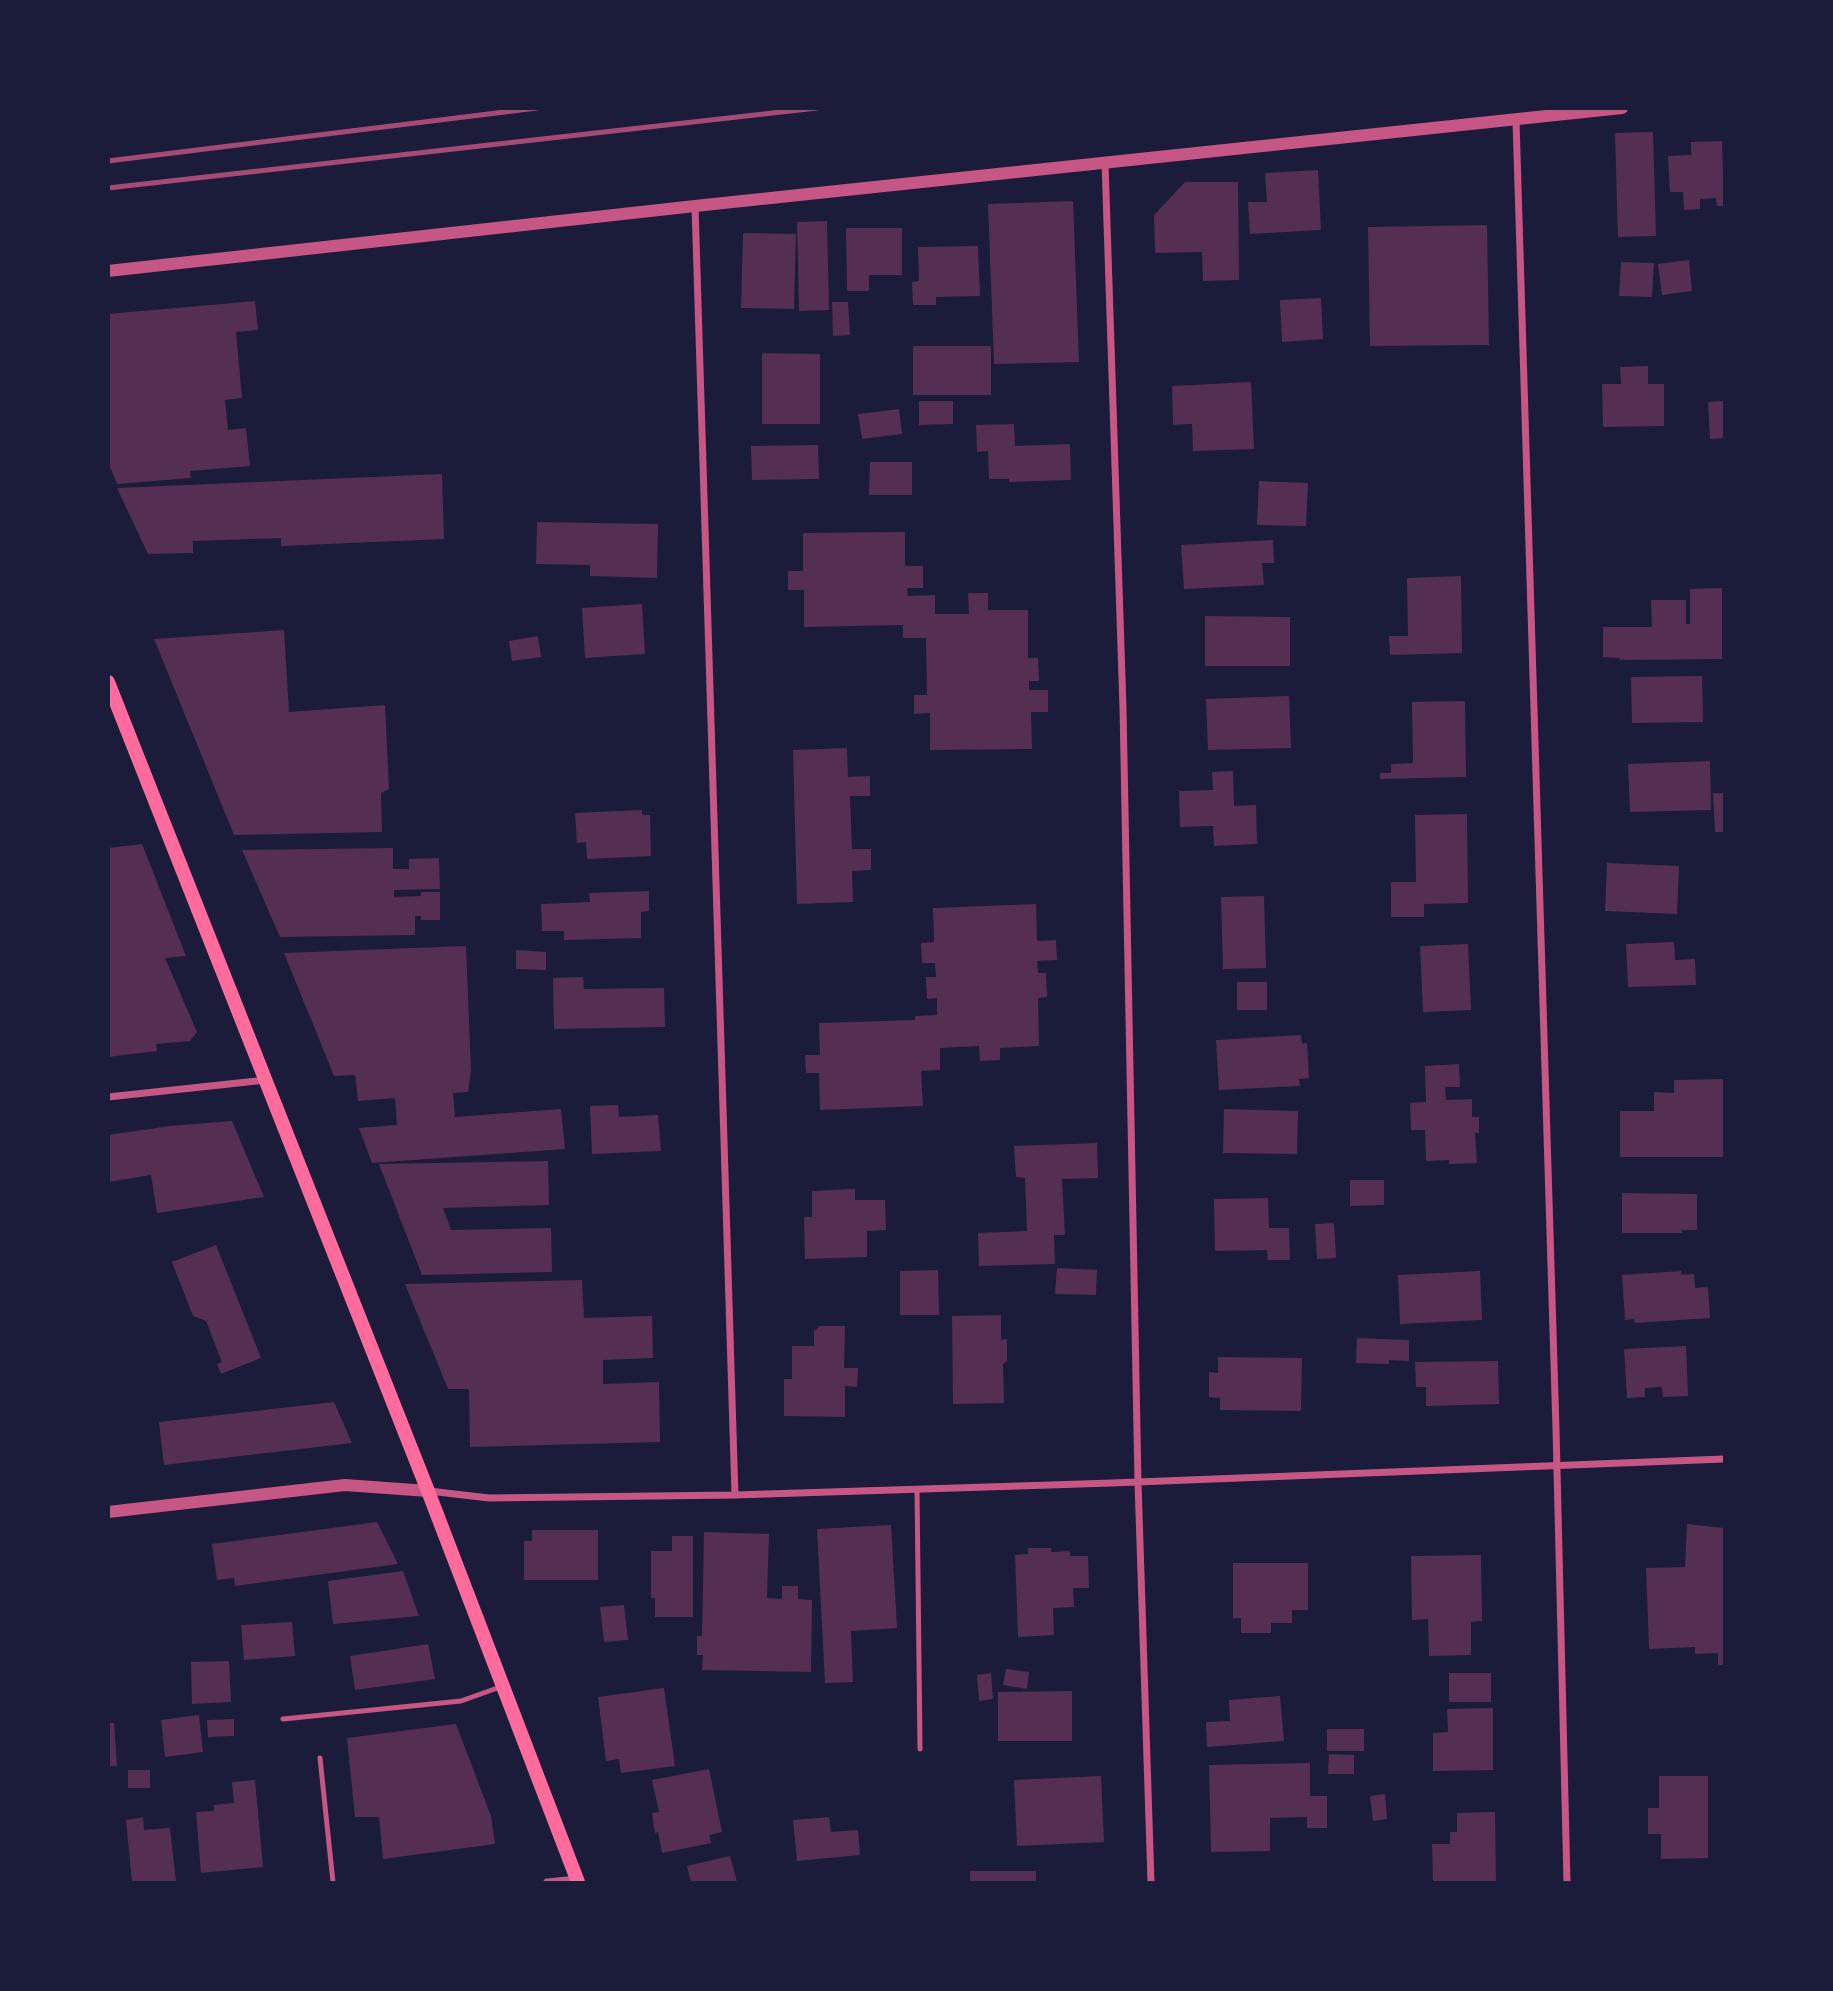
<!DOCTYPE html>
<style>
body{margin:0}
#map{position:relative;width:1833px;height:1991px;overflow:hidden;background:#1b1b3a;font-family:Karla,sans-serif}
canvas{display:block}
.frame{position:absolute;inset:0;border:110px solid #1b1b3a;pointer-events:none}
</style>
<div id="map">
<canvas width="1833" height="1991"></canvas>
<div class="frame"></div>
</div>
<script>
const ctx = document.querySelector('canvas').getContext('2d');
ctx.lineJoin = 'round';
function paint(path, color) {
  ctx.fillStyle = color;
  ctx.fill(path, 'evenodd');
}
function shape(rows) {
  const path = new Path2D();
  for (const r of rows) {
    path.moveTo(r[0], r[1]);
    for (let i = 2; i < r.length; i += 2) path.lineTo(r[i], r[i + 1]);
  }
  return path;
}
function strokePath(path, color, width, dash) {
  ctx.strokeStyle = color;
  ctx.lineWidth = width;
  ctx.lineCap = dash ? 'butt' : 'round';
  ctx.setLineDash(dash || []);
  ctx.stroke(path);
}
const building = shape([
 [1653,132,1656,236,1618,237,1615,133],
 [1722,141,1724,206,1717,206,1716,198,1700,199,1700,209,1684,210,1683,192,1670,192,1668,156,1691,155,1691,142],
 [1318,170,1321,230,1250,234,1248,202,1267,202,1265,173],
 [1185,182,1238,182,1239,280,1203,281,1202,252,1155,253,1154,215],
 [1073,201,1079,362,994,364,988,204],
 [827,221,829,310,799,311,797,222],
 [1487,225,1489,345,1370,346,1368,227],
 [846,228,902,228,902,275,869,275,869,291,847,291],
 [743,233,796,234,794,309,741,308],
 [978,246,980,296,936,297,936,305,913,305,912,282,919,281,918,247],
 [1689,260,1692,291,1662,295,1658,264],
 [1621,262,1654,263,1652,297,1619,296],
 [1321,298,1323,339,1282,342,1280,300],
 [255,301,258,330,236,332,242,398,225,400,228,430,246,428,250,466,190,471,191,478,117,484,108,462,108,314],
 [832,302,848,302,850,335,833,336],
 [913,346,991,346,991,395,913,395],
 [762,353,820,354,820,424,762,424],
 [1648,366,1648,384,1664,384,1664,426,1603,427,1602,384,1621,384,1620,367],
 [1251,382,1254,449,1193,451,1192,424,1173,425,1172,386],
 [919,401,953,401,953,424,919,425],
 [1724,401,1724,438,1710,439,1708,402],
 [899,409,902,434,862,439,858,414],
 [1014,424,1015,446,1070,444,1071,480,1009,482,1009,479,989,479,988,451,977,452,976,425],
 [818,445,819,479,752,480,751,446],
 [870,462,912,462,912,495,869,495],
 [442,474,444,539,281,546,281,538,193,541,193,553,148,554,117,488],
 [1259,481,1308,483,1306,526,1257,525],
 [537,522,658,524,657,578,590,576,590,565,536,564],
 [905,532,905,566,923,566,923,588,907,588,908,596,935,595,935,614,969,614,968,593,988,593,988,610,1028,610,1028,658,1038,658,1039,681,1029,681,1029,690,1048,690,1048,712,1031,712,1032,749,930,750,930,713,914,714,914,695,927,695,926,638,903,638,903,625,804,627,804,590,788,590,788,571,803,571,803,533],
 [1273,540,1274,563,1262,563,1264,585,1184,589,1181,545],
 [1461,576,1462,653,1390,655,1389,636,1408,636,1407,578],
 [1722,588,1722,659,1619,660,1620,658,1603,657,1603,627,1652,627,1651,600,1686,600,1686,624,1690,624,1690,589],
 [642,604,645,654,585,658,582,608],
 [1205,616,1290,617,1290,666,1205,666],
 [284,630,289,712,385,705,389,789,381,793,382,832,234,835,154,639],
 [538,636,541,657,512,661,509,641],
 [1702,676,1703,722,1632,723,1631,677],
 [1289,696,1291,748,1208,750,1206,699],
 [1465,701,1466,777,1380,779,1380,773,1391,773,1391,764,1413,763,1412,702],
 [847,748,848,777,870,776,870,796,850,796,852,849,871,849,871,870,852,871,853,902,797,904,793,750],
 [1710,761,1711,810,1630,812,1628,764],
 [1233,771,1234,806,1256,805,1257,844,1214,846,1213,826,1180,827,1179,791,1213,790,1212,772],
 [1713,793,1724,793,1724,832,1715,832],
 [642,810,642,815,650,815,651,856,587,859,586,842,577,843,575,813],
 [1467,814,1468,903,1424,904,1424,917,1391,917,1391,882,1416,882,1415,815],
 [142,844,186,956,165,958,197,1032,190,1041,156,1044,157,1051,108,1057,108,848],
 [393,848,393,869,409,869,409,859,439,858,440,889,394,890,394,897,421,896,421,892,440,892,440,920,421,920,421,916,415,916,415,935,280,937,242,850],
 [1607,863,1679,866,1677,914,1605,911],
 [649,891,649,911,641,912,641,938,564,940,564,931,542,931,541,904,590,902,589,893],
 [1264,896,1266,968,1223,969,1221,897],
 [1036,904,1037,941,1056,940,1057,960,1037,961,1038,973,1046,973,1047,997,1038,998,1039,1046,1000,1048,1000,1060,980,1061,979,1046,940,1048,940,1070,921,1071,923,1106,820,1110,819,1073,806,1073,805,1055,820,1055,819,1023,915,1020,915,1016,937,1015,937,998,927,999,926,977,936,977,935,963,922,963,921,943,934,942,933,908],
 [1674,942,1675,960,1695,959,1696,985,1628,987,1626,944],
 [1468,944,1471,1010,1423,1012,1420,946],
 [466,946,471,1071,468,1092,453,1093,455,1117,561,1109,565,1149,372,1163,359,1128,397,1125,395,1098,358,1101,355,1075,334,1076,284,953],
 [516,950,546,952,546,970,516,969],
 [583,977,584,989,664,988,665,1027,554,1029,553,978],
 [1237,982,1267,982,1267,1010,1237,1010],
 [1301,1035,1302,1044,1307,1043,1309,1078,1299,1079,1300,1086,1219,1090,1216,1040],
 [1459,1064,1460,1087,1445,1087,1446,1100,1472,1099,1472,1117,1479,1117,1479,1133,1475,1133,1477,1163,1449,1164,1449,1160,1426,1161,1425,1130,1411,1130,1410,1103,1426,1102,1425,1066],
 [1724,1079,1724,1157,1620,1157,1620,1111,1654,1111,1654,1092,1674,1093,1674,1080],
 [618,1105,619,1117,658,1115,661,1151,592,1154,590,1106],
 [1224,1109,1298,1111,1297,1154,1223,1153],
 [232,1121,264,1197,157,1213,151,1175,108,1182,108,1135,170,1126],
 [1097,1143,1098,1178,1062,1179,1065,1235,1054,1235,1055,1264,979,1266,978,1233,1027,1231,1025,1178,1016,1177,1014,1146],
 [548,1161,549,1205,443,1208,451,1230,551,1228,552,1272,422,1275,379,1164],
 [1350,1180,1384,1180,1384,1205,1350,1206],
 [855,1189,855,1200,885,1200,886,1230,867,1231,867,1257,805,1259,804,1217,812,1217,812,1191],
 [1622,1193,1697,1194,1697,1230,1681,1230,1683,1233,1622,1233],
 [1268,1198,1269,1228,1289,1228,1290,1260,1268,1260,1267,1250,1215,1251,1214,1199],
 [1334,1223,1336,1258,1317,1259,1315,1224],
 [216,1245,261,1358,221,1374,217,1364,222,1362,206,1321,193,1316,172,1262],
 [1057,1268,1097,1270,1096,1295,1055,1294],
 [938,1270,939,1315,900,1315,900,1271],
 [1480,1271,1482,1320,1400,1324,1398,1275],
 [1681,1271,1681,1275,1694,1274,1695,1288,1708,1287,1710,1318,1635,1323,1634,1319,1625,1320,1622,1275],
 [582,1280,584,1318,652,1316,653,1358,603,1360,603,1384,659,1382,660,1442,470,1447,469,1389,448,1389,405,1284],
 [1001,1315,1001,1340,1007,1339,1007,1361,1003,1364,1004,1403,953,1404,952,1316],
 [820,1326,845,1326,844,1368,858,1368,857,1387,845,1386,845,1417,784,1416,784,1379,792,1379,792,1346,814,1346,814,1331],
 [1357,1338,1409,1340,1409,1361,1389,1360,1389,1364,1356,1363],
 [1686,1346,1688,1396,1663,1397,1662,1387,1645,1388,1645,1397,1627,1398,1624,1349],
 [1218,1357,1302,1358,1301,1411,1220,1410,1220,1398,1209,1397,1209,1372,1218,1373],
 [1498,1361,1499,1404,1426,1406,1426,1387,1416,1387,1415,1362],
 [334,1402,352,1443,164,1465,159,1422],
 [377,1522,398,1564,235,1586,234,1578,217,1580,212,1544],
 [1687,1524,1724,1528,1724,1665,1718,1665,1718,1653,1695,1654,1695,1647,1649,1649,1646,1568,1685,1567],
 [891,1525,897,1628,851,1631,853,1682,825,1683,817,1529],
 [532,1530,598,1530,598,1580,524,1580,524,1541,532,1541],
 [704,1532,769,1534,767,1598,782,1599,782,1586,798,1586,798,1599,812,1600,811,1672,702,1670,703,1655,697,1655,697,1636,702,1636],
 [672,1536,693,1536,693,1617,655,1617,655,1598,651,1598,651,1551,672,1551],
 [1028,1548,1051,1548,1051,1552,1070,1551,1070,1556,1088,1556,1089,1588,1073,1588,1074,1607,1053,1608,1054,1635,1018,1637,1015,1555,1028,1554],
 [1481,1555,1482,1621,1471,1622,1471,1655,1429,1656,1428,1619,1412,1620,1411,1556],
 [1233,1563,1308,1563,1308,1610,1292,1610,1292,1623,1271,1623,1271,1633,1241,1633,1241,1618,1233,1618],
 [403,1571,419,1616,333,1624,328,1581],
 [624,1605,628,1640,604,1642,600,1607],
 [292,1622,295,1656,244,1660,241,1625],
 [428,1644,435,1679,355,1690,350,1656],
 [229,1661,231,1702,192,1704,191,1662],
 [1006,1669,1029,1672,1027,1689,1003,1685],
 [991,1673,993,1699,979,1701,977,1675],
 [1449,1673,1491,1673,1491,1702,1449,1702],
 [664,1688,675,1766,621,1773,619,1759,606,1761,598,1697],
 [1072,1691,1072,1741,998,1741,998,1692],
 [1280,1696,1284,1741,1207,1747,1206,1722,1230,1721,1229,1700],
 [1493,1708,1493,1770,1433,1771,1433,1733,1448,1732,1447,1709],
 [199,1715,203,1752,165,1757,161,1720],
 [234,1719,234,1736,208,1737,207,1720],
 [108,1723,114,1723,117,1766,108,1766],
 [456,1724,491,1816,495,1844,383,1859,379,1817,355,1817,347,1738],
 [1327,1729,1364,1729,1364,1751,1327,1751],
 [1329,1754,1354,1755,1354,1774,1328,1774],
 [1310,1763,1310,1796,1327,1796,1327,1828,1307,1828,1307,1817,1270,1818,1270,1851,1211,1852,1209,1765],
 [709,1769,722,1832,709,1835,711,1843,662,1853,658,1832,655,1833,652,1813,659,1812,652,1780],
 [128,1770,150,1770,150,1788,128,1788],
 [1101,1776,1104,1842,1017,1846,1014,1780],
 [1659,1776,1708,1776,1708,1858,1661,1859,1661,1834,1648,1834,1648,1808,1659,1808],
 [255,1780,263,1867,201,1873,196,1812,214,1811,214,1805,234,1803,232,1782],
 [1385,1794,1387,1819,1373,1821,1370,1796],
 [1495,1812,1496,1882,1433,1882,1432,1844,1450,1844,1450,1832,1457,1832,1457,1813],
 [143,1817,144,1830,170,1828,176,1882,132,1882,126,1820],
 [829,1817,831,1832,858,1830,860,1855,797,1861,793,1820],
 [730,1856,737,1882,691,1882,687,1866],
 [970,1871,1036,1871,1036,1882,970,1882]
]);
const service = shape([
 [917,1489,920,1749],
 [283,1719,461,1701,503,1686],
 [320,1758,333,1882]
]);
const minor = shape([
 [1516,121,1556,1429,1567,1882],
 [1105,163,1123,708,1138,1482,1151,1882],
 [695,206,735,1495],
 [108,1097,266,1080],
 [429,1491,489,1498,735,1495,1112,1483,1724,1459],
 [547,1882,577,1879]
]);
const tertiary = shape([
 [108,271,695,206,1622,108],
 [108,1512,345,1485,428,1491]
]);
const secondary = shape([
 [108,682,428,1491,578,1882]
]);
const rail = shape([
 [108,161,537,108],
 [108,188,817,108]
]);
paint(building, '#542f53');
strokePath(service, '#c65784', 5);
strokePath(minor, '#c65784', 7);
strokePath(tertiary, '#c65784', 12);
strokePath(secondary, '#ff6b9d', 14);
strokePath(rail, '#a44b75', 5);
</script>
